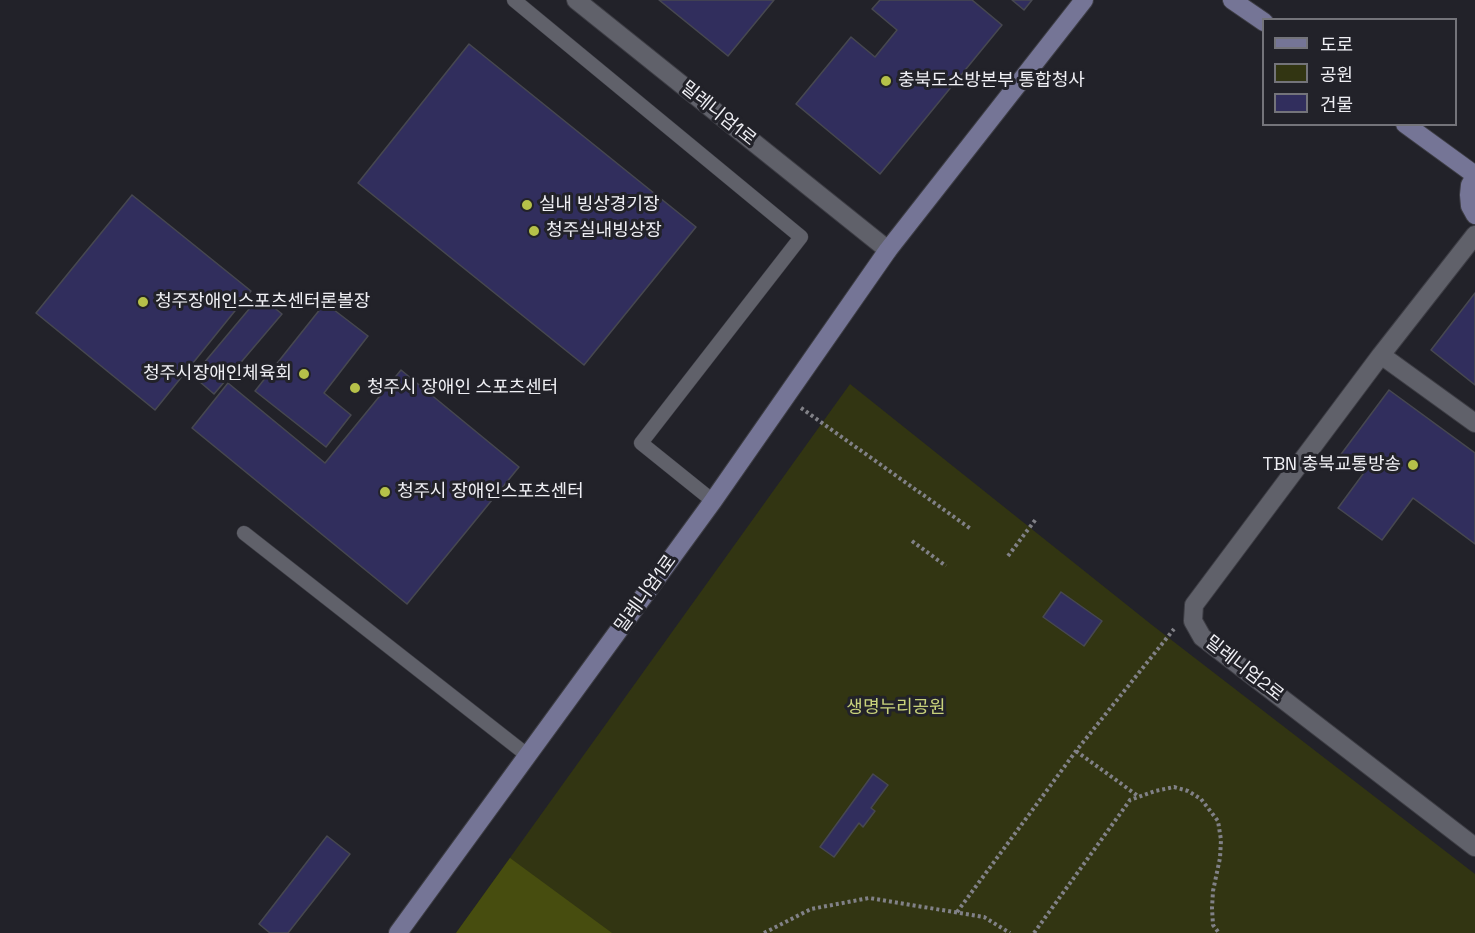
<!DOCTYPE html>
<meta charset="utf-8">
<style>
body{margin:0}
#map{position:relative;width:1475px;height:933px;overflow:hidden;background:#222229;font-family:"Space Grotesk","Noto Sans KR",sans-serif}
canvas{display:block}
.legend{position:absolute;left:1262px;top:18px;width:195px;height:108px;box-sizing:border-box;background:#222229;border:2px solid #74747a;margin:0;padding:8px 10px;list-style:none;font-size:18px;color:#efeff4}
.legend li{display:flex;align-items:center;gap:12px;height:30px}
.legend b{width:30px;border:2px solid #74747a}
</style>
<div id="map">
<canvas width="1475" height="933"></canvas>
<ul class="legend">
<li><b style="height:8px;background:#757596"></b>도로</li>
<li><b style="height:16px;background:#323512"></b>공원</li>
<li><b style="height:16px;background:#312e5d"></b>건물</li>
</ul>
</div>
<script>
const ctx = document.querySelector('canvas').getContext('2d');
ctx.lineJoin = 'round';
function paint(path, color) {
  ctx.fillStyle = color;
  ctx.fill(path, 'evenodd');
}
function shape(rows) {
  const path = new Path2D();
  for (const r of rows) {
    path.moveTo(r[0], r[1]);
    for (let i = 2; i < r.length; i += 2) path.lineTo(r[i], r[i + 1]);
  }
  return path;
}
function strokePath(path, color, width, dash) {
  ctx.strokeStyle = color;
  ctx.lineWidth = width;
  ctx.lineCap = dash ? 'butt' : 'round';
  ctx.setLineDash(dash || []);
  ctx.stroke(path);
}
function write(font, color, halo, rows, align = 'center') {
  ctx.font = font + ' "Space Grotesk","Noto Sans KR",sans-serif';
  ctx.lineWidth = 6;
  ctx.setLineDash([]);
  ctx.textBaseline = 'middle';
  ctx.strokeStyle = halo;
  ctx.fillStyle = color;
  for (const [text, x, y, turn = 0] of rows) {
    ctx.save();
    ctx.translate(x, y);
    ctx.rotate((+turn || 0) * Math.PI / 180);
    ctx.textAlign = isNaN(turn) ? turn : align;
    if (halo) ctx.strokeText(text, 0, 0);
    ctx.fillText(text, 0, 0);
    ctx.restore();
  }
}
const green = shape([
 [850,384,1152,625,1475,874,1475,933,456,933]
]);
const forest = shape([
 [510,858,612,933,456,933]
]);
const building = shape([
 [659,0,774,0,728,56,659,0],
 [880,0,972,0,1002,25,880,174,796,104,851,37,875,57,897,30,872,9,880,0],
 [1012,0,1032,0,1024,10,1012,0],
 [469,44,696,227,584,365,358,183,469,44],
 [132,195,251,291,155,410,36,313,132,195],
 [1475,293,1475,385,1431,350,1475,293],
 [260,296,282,314,214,394,193,376,260,296],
 [325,303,368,336,324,393,351,415,326,447,255,391,325,303],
 [401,370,519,467,407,604,192,428,228,383,325,463,401,370],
 [1389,390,1475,453,1475,544,1413,498,1382,540,1338,508,1363,474,1339,457,1389,390],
 [1061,592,1102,621,1084,646,1043,617,1061,592],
 [873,774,888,785,871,808,875,811,863,827,859,823,834,857,820,847,873,774],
 [327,836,350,854,288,933,270,933,259,924,327,836]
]);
const path = shape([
 [801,408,971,529],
 [912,541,946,566],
 [1008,556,1036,519],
 [1076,751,1138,796],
 [957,912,1076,751,1174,629],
 [764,933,811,909,869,898,984,917,1010,933],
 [1034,933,1130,800,1155,791,1174,787,1188,791,1201,799,1218,821,1221,840,1220,858,1213,891,1212,908,1213,925,1219,933]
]);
const lane = shape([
 [514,0,801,237,641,443,713,501],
 [244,533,527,755]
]);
const street = shape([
 [576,0,888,250],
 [1475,235,1381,355,1194,605,1193,621,1202,637,1475,847],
 [1381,355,1475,423]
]);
const secondary = shape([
 [1232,0,1264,22],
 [1405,124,1475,175],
 [1475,176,1470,185,1469,195,1470,206,1475,215],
 [398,933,713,501,888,250,1084,0]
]);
const markers = [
 [886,81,6,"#b6c149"],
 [527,205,6,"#b6c149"],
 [534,231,6,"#b6c149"],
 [143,302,6,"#b6c149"],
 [304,374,6,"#b6c149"],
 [355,388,6,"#b6c149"],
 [1413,465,6,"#b6c149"],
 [385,492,6,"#b6c149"]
];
const poiNames = [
 ["충북도소방본부 통합청사",898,81],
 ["실내 빙상경기장",539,205],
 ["청주실내빙상장",546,231],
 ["청주장애인스포츠센터론볼장",155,302],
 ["청주시장애인체육회",292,374,"right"],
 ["청주시 장애인 스포츠센터",367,388],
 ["TBN 충북교통방송",1401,465,"right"],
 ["청주시 장애인스포츠센터",397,492]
];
const streetNames = [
 ["밀레니엄1로",718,114,39],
 ["밀레니엄1로",646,594,-54],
 ["밀레니엄2로",1244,669,38]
];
const parkNames = [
 ["생명누리공원",896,708]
];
paint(green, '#323512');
paint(forest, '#474d0f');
paint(building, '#312e5d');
strokePath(building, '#474850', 1.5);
strokePath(lane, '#3d3d44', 15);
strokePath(street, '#3d3d44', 20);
strokePath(secondary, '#3d3d44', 20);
strokePath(path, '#818187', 4, [3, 3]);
strokePath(lane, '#60616a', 14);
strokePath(street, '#60616a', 18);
strokePath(secondary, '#757596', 18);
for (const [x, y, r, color] of markers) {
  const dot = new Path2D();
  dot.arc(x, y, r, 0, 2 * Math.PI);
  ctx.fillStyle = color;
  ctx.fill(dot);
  strokePath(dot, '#222229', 2);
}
write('18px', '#efeff4', '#222229', poiNames, 'left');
write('18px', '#efeff4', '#222229', streetNames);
write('18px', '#c8d27b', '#222229', parkNames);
</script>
